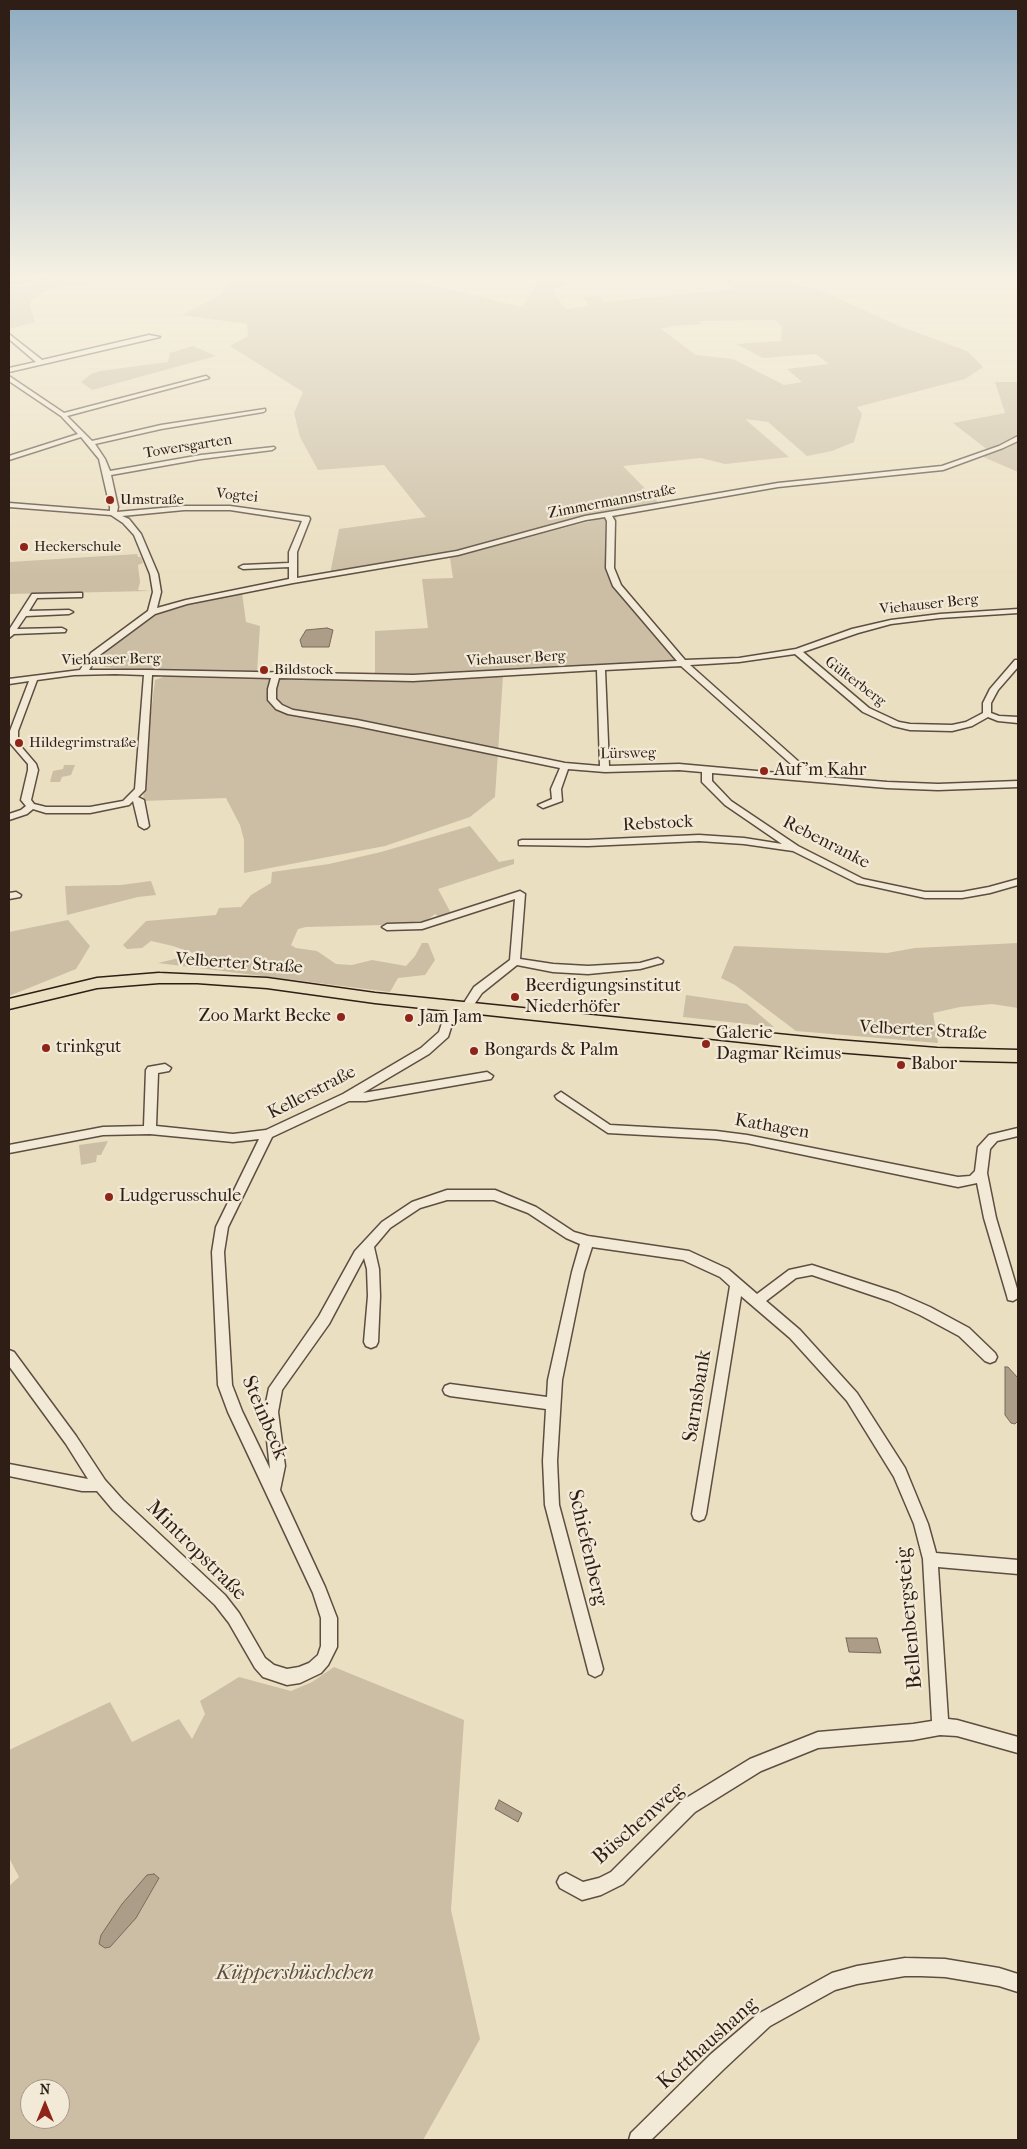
<!DOCTYPE html>
<meta charset="utf-8">
<style>
body{margin:0}
#map{position:relative;width:1027px;height:2149px;overflow:hidden;background:#ebdfc1;font-family:"IM FELL French Canon",serif}
canvas{display:block}
.frame{position:absolute;inset:0;border:10px solid #2e1e16;pointer-events:none}
.north{position:absolute;left:20px;top:2079px;width:50px;height:50px;box-sizing:border-box;background:#f2ead7;border:1px solid #a4988a;border-radius:50%;rotate:0deg;font-size:14px;font-weight:700;line-height:20px;text-align:center;color:#2e1e16}
.north::after{content:'';display:block;margin:auto;width:18px;height:22px;background:#8f2418;clip-path:polygon(50% 0,100% 100%,50% 72%,0 100%)}
</style>
<div id="map">
<canvas width="1027" height="2149"></canvas>
<div class="frame"></div>
<div class="north">N</div>
</div>
<script>
const ctx = document.querySelector('canvas').getContext('2d');
ctx.lineJoin = 'round';
function paint(path, color) {
  ctx.fillStyle = color;
  ctx.fill(path, 'evenodd');
}
function shape(rows) {
  const path = new Path2D();
  for (const r of rows) {
    path.moveTo(r[0], r[1]);
    for (let i = 2; i < r.length; i += 2) path.lineTo(r[i], r[i + 1]);
  }
  return path;
}
function strokePath(path, color, width, dash) {
  ctx.strokeStyle = color;
  ctx.lineWidth = width;
  ctx.lineCap = dash ? 'butt' : 'round';
  ctx.setLineDash(dash || []);
  ctx.stroke(path);
}
function write(font, color, halo, rows, align = 'center') {
  ctx.font = font + ' "IM FELL French Canon",serif';
  ctx.lineWidth = 4.5;
  ctx.setLineDash([]);
  ctx.textBaseline = 'middle';
  ctx.strokeStyle = halo;
  ctx.fillStyle = color;
  for (const [text, x, y, turn = 0] of rows) {
    ctx.save();
    ctx.translate(x, y);
    ctx.rotate((+turn || 0) * Math.PI / 180);
    ctx.textAlign = isNaN(turn) ? turn : align;
    if (halo) ctx.strokeText(text, 0, 0);
    ctx.fillText(text, 0, 0);
    ctx.restore();
  }
}
const green = shape([
 [71,277,158,277,159,279,204,277,49,288,32,299,30,306,35,322,9,329,9,282],
 [219,277,369,277,403,283,406,281,419,282,522,307,541,277,568,277,569,284,555,289,556,296,566,309,589,306,583,297,598,296,603,302,734,289,720,277,767,277,820,290,899,326,967,351,983,367,965,379,857,407,862,414,854,442,832,451,807,456,768,422,745,419,789,457,725,464,701,458,623,466,662,506,601,513,468,549,330,574,339,529,426,517,384,465,318,470,300,437,294,413,303,392,230,346,248,336,247,324,181,315,222,294,225,286,235,281],
 [774,320,782,326,781,341,736,344,763,358,816,354,829,364,787,369,802,382,784,385,733,359,696,355,661,329,672,326,703,324,698,321,704,321],
 [193,346,216,356,92,390,81,382,91,374,100,371,168,362,170,353],
 [995,382,1018,382,1018,437,989,451,953,423,1005,413],
 [1015,442,1018,444,1018,472,981,456],
 [617,514,609,580,679,662,413,675,375,674,375,631,428,628,422,579,453,578,450,558],
 [137,554,138,557,141,557,143,563,138,565,140,582,138,590,151,591,9,594,9,562],
 [242,593,246,622,260,626,257,672,132,670,104,667,97,660,100,653,152,613,187,603],
 [168,675,411,682,503,676,495,797,470,817,385,846,244,873,244,840,240,825,226,798,143,801,147,746,155,680],
 [64,765,75,765,71,775,62,777,60,782,50,782,53,771,63,769],
 [470,826,499,862,514,859,514,864,438,889,452,915,439,917,435,914,422,924,306,927,298,929,291,945,296,948,317,951,336,964,352,965,372,960,406,966,415,956,422,943,428,943,435,960,425,975,398,978,390,992,158,963,196,954,173,946,151,941,142,948,127,949,123,945,146,921,216,915,219,908,241,907,251,895,271,883,272,872,329,864,381,852],
 [151,881,156,895,138,897,67,915,65,886,121,885],
 [68,920,90,946,76,969,9,996,9,932],
 [1018,943,1018,1008,992,1004,960,1007,933,1013,938,1043,796,1031,735,985,721,978,734,946,887,953,915,948],
 [686,995,747,1004,774,1027,683,1017],
 [108,1141,101,1155,97,1155,96,1162,81,1165,79,1145],
 [334,1667,464,1720,451,1910,480,2039,423,2140,9,2140,9,1886,19,1877,9,1858,9,1750,110,1702,132,1742,179,1719,192,1739,205,1714,200,1701,239,1677,291,1691,312,1682],
 [159,1878,136,1918,100,1944,101,1935,122,1904],
 [30,2089,60,2089,60,2119,30,2119]
]);
const water = shape([
 [327,628,333,630,329,647,302,647,300,640,306,630,327,628],
 [1005,1367,1008,1367,1018,1378,1018,1421,1015,1424,1011,1423,1005,1415,1005,1367],
 [846,1638,877,1638,881,1653,849,1652,846,1638],
 [499,1800,522,1813,518,1822,495,1809,499,1800],
 [154,1874,159,1878,136,1918,110,1947,105,1948,99,1944,101,1935,122,1904,147,1875,154,1874]
]);
const minor = shape([
 [26,277,57,277,9,282,9,278,26,277],
 [9,334,42,360,149,335,160,337,9,372,9,368,36,362,9,339,9,334],
 [9,376,64,413,206,376,209,378,67,416,92,441,161,425,265,409,265,411,263,412,161,429,95,444,105,459,110,471,201,455,274,447,275,448,272,450,201,459,111,475,118,507,117,512,184,506,230,506,309,517,310,519,297,552,297,578,457,551,585,516,778,483,942,466,999,446,1018,436,1018,441,1003,448,943,470,778,487,612,516,615,521,614,568,621,585,685,660,739,658,796,649,852,629,891,620,940,614,1018,609,1018,613,940,618,891,624,858,633,803,652,869,708,899,722,910,724,952,725,966,722,983,713,983,703,990,689,1015,660,1018,660,1018,667,998,690,991,703,991,713,999,716,1018,717,1018,723,998,721,988,717,972,726,952,731,910,730,893,726,863,712,795,654,739,662,690,665,807,769,811,776,887,782,938,784,1018,781,1018,787,938,790,887,788,712,773,712,781,731,801,798,846,863,879,925,892,962,892,989,887,1018,879,1018,885,990,893,962,898,925,898,857,883,793,851,744,844,699,841,588,846,519,845,519,841,522,840,588,840,699,835,744,838,782,844,725,805,702,782,702,772,679,770,605,772,568,769,561,789,562,801,543,808,538,805,552,799,551,789,560,768,357,726,288,714,276,709,268,700,268,689,271,678,152,675,145,790,138,797,144,800,149,826,147,828,144,829,139,826,133,801,129,805,90,813,46,813,33,809,27,814,9,820,9,814,21,810,26,806,21,800,28,770,28,764,10,743,10,731,29,681,9,684,9,679,80,670,91,653,148,611,153,592,150,574,134,535,123,523,111,515,9,507,9,503,110,511,110,507,99,459,81,437,9,460,9,456,78,434,61,416,9,381,9,376],
 [184,510,230,510,302,521,289,552,289,563,243,565,239,567,243,569,289,567,289,579,186,600,157,608,161,592,158,574,141,534,129,519,122,516,184,510],
 [605,517,607,521,606,568,613,586,677,661,413,675,148,670,89,670,97,657,155,614,187,604,293,583,458,555,586,520,605,517],
 [681,666,800,772,801,775,679,764,609,766,605,670,681,666],
 [597,670,600,766,565,763,357,720,293,710,282,705,276,699,276,689,279,678,413,681,597,670],
 [115,674,144,675,135,789,123,801,90,807,46,807,34,804,31,800,38,770,36,764,18,743,18,731,37,680,74,675,115,674],
 [79,593,82,593,82,597,37,598,29,611,69,610,73,612,69,614,26,616,17,629,62,628,66,630,65,632,14,634,9,638,9,630,32,594,79,593],
 [520,891,525,894,520,959,553,964,588,966,640,963,658,958,663,961,662,963,640,969,588,974,553,972,517,965,482,993,471,1009,467,1010,462,1006,474,987,510,960,515,899,422,929,387,930,382,927,387,924,421,923,520,891],
 [16,892,21,895,20,897,9,899,9,893,16,892],
 [453,1001,458,1005,448,1037,429,1054,363,1093,487,1072,493,1076,491,1079,366,1101,349,1101,272,1137,228,1227,224,1252,232,1385,242,1411,270,1469,264,1412,269,1388,319,1316,355,1251,382,1222,412,1202,447,1190,495,1190,536,1207,574,1232,588,1236,689,1251,728,1269,757,1294,789,1270,812,1265,898,1293,930,1307,969,1328,995,1353,997,1357,995,1361,990,1363,985,1361,959,1336,920,1315,889,1301,812,1275,796,1278,766,1301,800,1330,857,1393,905,1468,928,1524,936,1553,1018,1560,1018,1574,938,1567,948,1719,957,1720,1018,1737,1018,1753,957,1736,940,1735,913,1740,818,1748,761,1771,695,1812,623,1884,601,1895,582,1900,560,1888,557,1882,560,1876,566,1873,583,1882,599,1878,611,1872,683,1800,750,1759,818,1732,913,1724,932,1721,923,1559,914,1524,894,1477,847,1401,790,1338,741,1296,706,1514,704,1519,699,1521,694,1519,692,1514,730,1286,720,1277,683,1260,592,1247,584,1272,562,1380,557,1461,559,1505,603,1669,601,1674,595,1677,589,1674,545,1505,543,1461,546,1409,450,1396,445,1394,443,1390,445,1386,450,1384,547,1397,548,1380,572,1272,580,1244,566,1238,528,1213,494,1200,447,1200,420,1208,390,1228,374,1247,379,1269,380,1296,378,1342,376,1346,371,1348,366,1346,364,1342,368,1296,367,1269,364,1258,329,1324,282,1390,278,1412,285,1466,280,1490,325,1587,337,1618,337,1647,328,1665,321,1673,300,1683,287,1685,263,1677,255,1668,229,1623,215,1605,113,1510,97,1491,82,1491,9,1476,9,1464,88,1479,66,1444,9,1366,9,1350,14,1352,76,1436,105,1480,123,1500,225,1595,239,1613,265,1658,274,1665,287,1669,299,1667,309,1663,318,1655,321,1646,321,1618,313,1593,228,1412,218,1385,212,1252,216,1227,259,1139,233,1142,150,1134,103,1135,9,1153,9,1145,103,1127,144,1126,146,1070,148,1067,165,1064,171,1068,169,1071,158,1073,156,1126,233,1134,266,1130,343,1094,421,1048,439,1032,448,1005,453,1001],
 [561,1092,610,1125,716,1131,747,1135,958,1177,970,1176,975,1171,978,1147,989,1135,1018,1128,1018,1136,997,1141,990,1149,987,1173,996,1218,1018,1292,1018,1298,1013,1301,1008,1300,1007,1296,984,1218,977,1183,958,1187,747,1143,716,1139,608,1133,557,1099,555,1096,561,1092],
 [905,1958,945,1959,999,1968,1018,1974,1018,1992,999,1986,945,1977,921,1976,905,1976,857,1984,835,1990,770,2026,725,2068,651,2140,629,2140,631,2133,711,2054,758,2014,832,1973,857,1966,905,1958]
]);
const primary = shape([
 [159,973,267,978,375,993,836,1040,937,1048,1018,1050,1018,1062,937,1060,836,1052,375,1003,267,988,197,983,159,983,97,988,9,1009,9,999,97,978,159,973]
]);
const markers = [
 [110,500,5,"#8f2418"],
 [24,547,5,"#8f2418"],
 [264,670,5,"#8f2418"],
 [19,743,5,"#8f2418"],
 [764,771,5,"#8f2418"],
 [515,997,5,"#8f2418"],
 [341,1017,5,"#8f2418"],
 [409,1018,5,"#8f2418"],
 [706,1044,5,"#8f2418"],
 [46,1048,5,"#8f2418"],
 [474,1051,5,"#8f2418"],
 [901,1065,5,"#8f2418"],
 [109,1197,5,"#8f2418"]
];
const farStreetnames = [
 ["Towersgarten",188,447,-9],
 ["Vogtei",237,496,5],
 ["Zimmermannstraße",612,502,-11],
 ["Viehauser Berg",929,605,-6],
 ["Viehauser Berg",516,659,-3],
 ["Viehauser Berg",111,660,-1],
 ["Gülterberg",855,682,37],
 ["Lürsweg",628,754,-1]
];
const farPoinames = [
 ["Umstraße",120,500],
 ["Heckerschule",34,547],
 ["Bildstock",274,670],
 ["Hildegrimstraße",29,743]
];
const poiNames = [
 ["Auf'm Kahr",774,771],
 ["Beerdigungsinstitut",525,987],
 ["Niederhöfer",525,1008],
 ["Zoo Markt Becke",331,1017,"right"],
 ["Jam Jam",419,1018],
 ["Galerie",716,1034],
 ["Dagmar Reimus",716,1055],
 ["trinkgut",56,1048],
 ["Bongards & Palm",484,1051],
 ["Babor",911,1065],
 ["Ludgerusschule",119,1197]
];
const streetNames = [
 ["Rebstock",658,824,-3],
 ["Rebenranke",826,843,27],
 ["Velberter Straße",239,964,4],
 ["Velberter Straße",923,1031,3],
 ["Kellerstraße",312,1093,-27],
 ["Kathagen",772,1127,10]
];
const nearStreetnames = [
 ["Sarnsbank",698,1396,-81],
 ["Steinbeck",264,1418,67],
 ["Schiefenberg",587,1548,77],
 ["Mintropstraße",196,1551,45],
 ["Bellenbergsteig",910,1618,-95],
 ["Büschenweg",639,1824,-41],
 ["Kotthaushang",708,2044,-42]
];
const nearParknames = [
 ["Küppersbüschchen",295,1974]
];
paint(green, '#cbbea4');
paint(water, '#ab9d87');
strokePath(water, '#796a5a', 1);
strokePath(minor, '#5d4e41', 3);
strokePath(primary, '#2e1e16', 3);
paint(minor, '#f2ead7');
paint(primary, '#ebdfc1');
const sky = ctx.createLinearGradient(0, 0, 0, 578);
sky.addColorStop(0, '#8fabc1');
sky.addColorStop(0.48, '#f6f1e3');
sky.addColorStop(1, '#f6f1e300');
ctx.fillStyle = sky;
ctx.fillRect(0, 0, 1027, 578);
for (const [x, y, r, color] of markers) {
  const dot = new Path2D();
  dot.arc(x, y, r, 0, 2 * Math.PI);
  ctx.fillStyle = color;
  ctx.fill(dot);
  strokePath(dot, '#f2ead7', 2);
}
write('15px', '#2e1e16', '#f2ead7', farStreetnames);
write('15px', '#2e1e16', '#f2ead7', farPoinames, 'left');
write('18px', '#2e1e16', '#f2ead7', poiNames, 'left');
write('18px', '#2e1e16', '#f2ead7', streetNames);
write('21px', '#2e1e16', '#f2ead7', nearStreetnames);
write('italic 21px', '#5d4e41', '#f2ead7', nearParknames);
</script>
